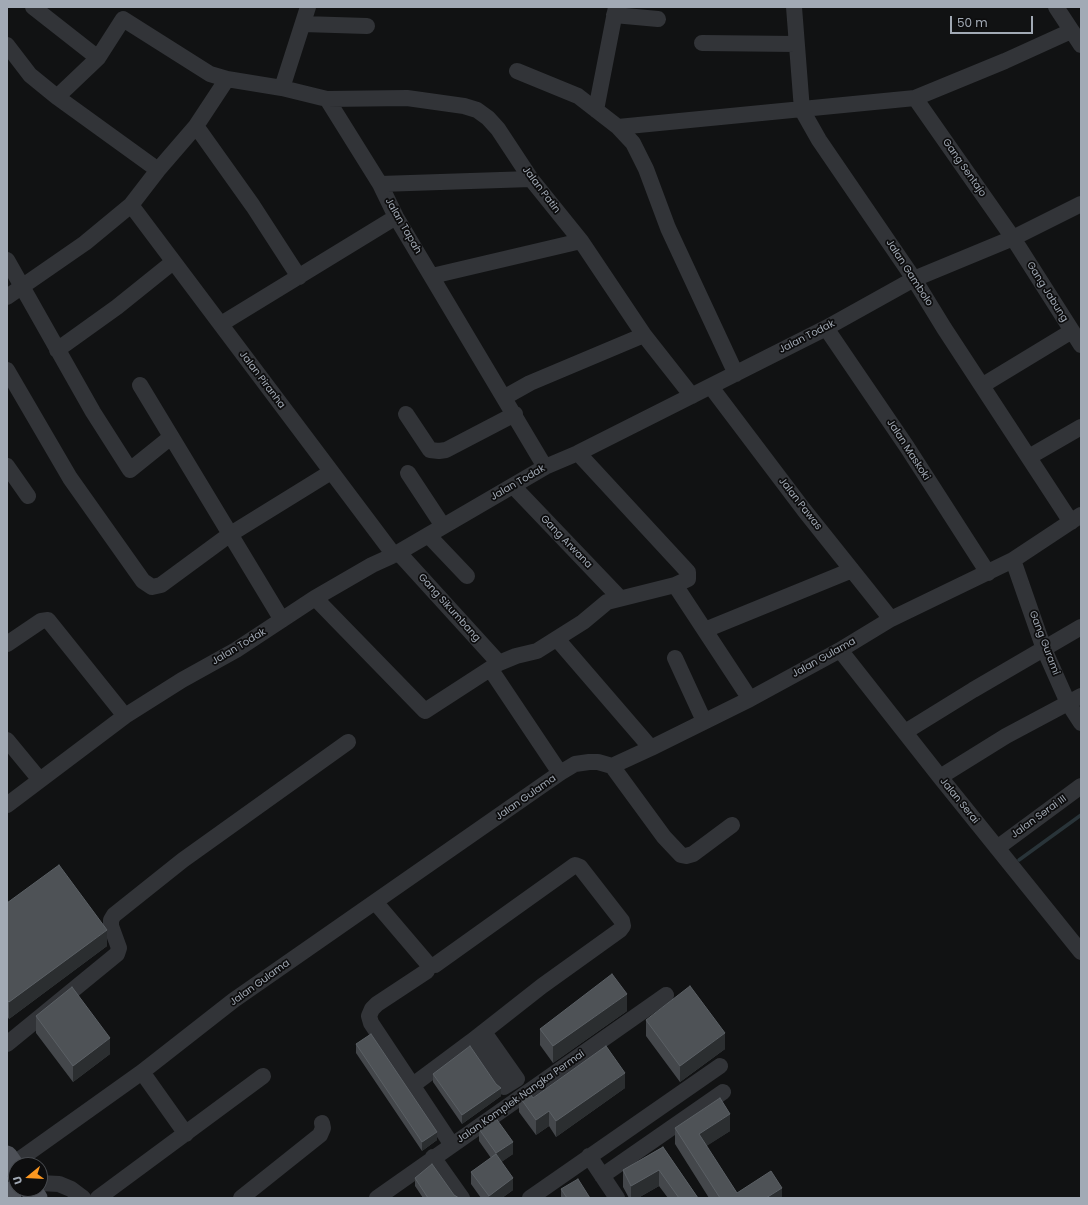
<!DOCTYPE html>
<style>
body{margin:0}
#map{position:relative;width:1088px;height:1205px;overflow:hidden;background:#111213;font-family:Poppins,sans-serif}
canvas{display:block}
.frame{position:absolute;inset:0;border:8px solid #a2aab5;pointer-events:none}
.north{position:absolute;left:8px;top:1157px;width:40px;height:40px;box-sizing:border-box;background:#0d0d0e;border:1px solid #494c51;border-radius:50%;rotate:252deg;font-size:11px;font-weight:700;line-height:16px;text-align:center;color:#a2aab5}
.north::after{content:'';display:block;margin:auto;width:14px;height:18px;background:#fc9720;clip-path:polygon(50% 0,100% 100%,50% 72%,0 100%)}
.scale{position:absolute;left:950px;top:16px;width:83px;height:18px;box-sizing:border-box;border:2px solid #a2aab5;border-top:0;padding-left:5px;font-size:12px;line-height:14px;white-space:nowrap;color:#a2aab5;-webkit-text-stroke:3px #0d0d0e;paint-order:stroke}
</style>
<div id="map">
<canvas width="1088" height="1205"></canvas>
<div class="frame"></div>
<div class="north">U</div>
<div class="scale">50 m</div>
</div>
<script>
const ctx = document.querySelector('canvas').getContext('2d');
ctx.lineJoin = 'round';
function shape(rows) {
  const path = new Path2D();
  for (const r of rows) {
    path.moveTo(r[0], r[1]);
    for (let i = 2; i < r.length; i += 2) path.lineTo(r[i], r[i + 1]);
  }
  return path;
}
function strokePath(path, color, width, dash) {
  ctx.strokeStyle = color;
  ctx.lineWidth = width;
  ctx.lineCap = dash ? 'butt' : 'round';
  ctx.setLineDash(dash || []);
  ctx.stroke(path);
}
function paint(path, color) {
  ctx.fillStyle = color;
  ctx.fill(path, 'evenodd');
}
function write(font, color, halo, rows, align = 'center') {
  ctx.font = font + ' Poppins,sans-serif';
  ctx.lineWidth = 3.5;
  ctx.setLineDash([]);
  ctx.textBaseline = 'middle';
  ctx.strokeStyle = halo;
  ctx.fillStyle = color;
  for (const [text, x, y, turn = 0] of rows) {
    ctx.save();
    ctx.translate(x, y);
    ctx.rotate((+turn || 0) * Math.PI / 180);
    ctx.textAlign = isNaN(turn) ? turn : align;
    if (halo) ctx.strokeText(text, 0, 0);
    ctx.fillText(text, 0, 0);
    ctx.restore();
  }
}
const stream = shape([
 [1019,860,1081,815]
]);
const minor = shape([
 [33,7,98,58],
 [308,7,282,88,327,99,380,184,396,217,545,467],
 [794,7,802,110,819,140,914,279,944,328,1071,522],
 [1056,7,1081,45],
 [614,15,658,19],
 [303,24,367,26],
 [702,43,796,44],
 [7,45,30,75,57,97,158,170],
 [517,71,578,96,618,127,633,143,646,169,668,228,736,374],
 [57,97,98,58,123,19,210,74,227,79,282,88],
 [915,98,1013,238,1081,345],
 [327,99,407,98,464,106,477,110,488,118,498,129,531,179,581,241,644,335,692,396],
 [596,110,616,7],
 [196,126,253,206,299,277],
 [618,127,915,98,1005,61,1071,31],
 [380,184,531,179],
 [131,205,394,555],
 [7,260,93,412,130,470,171,437],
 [432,276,581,241],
 [7,297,85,243,131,205,158,170,196,126,227,79],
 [221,324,396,217],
 [826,328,907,447,988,573],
 [57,350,117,307,173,262],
 [7,370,70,478,143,581,152,587,161,585,229,535,331,472],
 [140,385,282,620],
 [983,385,1072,331],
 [711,387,804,510,891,619],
 [505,397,530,383,644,335],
 [406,414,430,450,439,451,446,450,515,414],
 [1029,457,1081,427],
 [7,466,28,496],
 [408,473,443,526],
 [513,486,620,598],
 [428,535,467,576],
 [398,552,499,663],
 [1013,560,1044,649,1068,703,1081,723],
 [675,585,750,699],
 [315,598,425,711,499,663,516,656,537,651,583,622,607,602,675,585,688,579,688,572,578,453],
 [705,630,852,570],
 [557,639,651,748],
 [7,644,41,621,48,620,125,716],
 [840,650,940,777,1081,952],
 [675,658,704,721],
 [491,670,560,773],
 [905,732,973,690,1081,627],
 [7,740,40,780],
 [612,766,664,837,681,855,686,856,693,854,732,825],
 [940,777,1006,736,1081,696],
 [7,805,125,716,182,680,236,650,315,598,372,565,394,555,545,467,578,453,826,328,914,279,1013,238,1081,204],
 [997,848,1081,786],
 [376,903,428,964],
 [427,971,377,1004,372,1009,369,1016,371,1023,448,1139],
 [472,1041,504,1087,517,1079,484,1032],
 [7,1044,117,954,119,948,111,926,111,920,114,915,183,860,348,742],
 [142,1072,186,1134],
 [413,1085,472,1041,542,986,620,930,623,926,622,921,580,867,575,865,435,965],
 [589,1156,617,1198],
 [433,1157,462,1198],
 [13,1164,142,1072,234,1000,560,773,575,764,589,762,598,762,612,766,651,748,750,699,840,650,891,619,1013,560,1081,515],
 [602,1176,723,1092],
 [40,1183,59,1184,71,1189,83,1198],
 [98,1198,263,1076],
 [241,1198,320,1135,323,1128,322,1123],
 [377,1198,666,995],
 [530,1198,720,1066]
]);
const major = shape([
 [7,1156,16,1169],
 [30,1189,37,1198],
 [7,1192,11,1198]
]);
const wall = shape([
 [7,903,107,946,9,1019,7,1016],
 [627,1011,553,1063,540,1045,540,1029],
 [36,1016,110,1054,73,1082,36,1033],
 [646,1020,725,1049,680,1082,646,1036],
 [356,1044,437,1140,422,1151,356,1053],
 [433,1074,501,1096,462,1124,433,1082],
 [625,1088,556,1137,549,1126,536,1135,519,1112,519,1096,533,1098],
 [675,1128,730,1131,706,1146,737,1193,782,1198,709,1198,675,1144],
 [479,1129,513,1154,501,1162,513,1190,502,1198,481,1198,471,1184,471,1172,491,1158,479,1141],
 [663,1147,698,1198,668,1198,659,1186,638,1198,629,1198,623,1187,623,1170],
 [415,1178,454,1195,459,1198,423,1198,415,1186],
 [561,1189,590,1198,561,1198]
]);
const shadedWall = shape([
 [107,930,107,946,9,1019,9,1002],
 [627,994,627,1011,553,1063,553,1046],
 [725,1033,725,1049,680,1082,680,1066],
 [110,1038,110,1054,73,1082,73,1066],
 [625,1073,625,1088,556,1137,556,1121],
 [501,1088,501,1096,462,1124,462,1115],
 [549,1111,549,1126,536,1135,536,1120],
 [730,1114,730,1131,699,1151,699,1134],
 [437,1132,437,1140,422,1151,422,1142],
 [513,1142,513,1154,496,1166,496,1153],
 [659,1170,659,1186,638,1198,631,1198,631,1186],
 [513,1178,513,1190,502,1198,489,1198,489,1196],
 [782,1188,782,1198,766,1198]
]);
const building = shape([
 [59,865,107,930,9,1002,7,1000,7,903,59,865],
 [612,974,627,994,553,1046,540,1029,612,974],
 [690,986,725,1033,680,1066,646,1020,690,986],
 [72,987,110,1038,73,1066,36,1016,72,987],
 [371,1034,437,1132,422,1142,356,1044,371,1034],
 [470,1046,496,1084,501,1088,462,1115,433,1074,470,1046],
 [606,1046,625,1073,556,1121,549,1111,536,1120,519,1096,528,1090,533,1098,606,1046],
 [720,1098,730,1114,699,1134,737,1193,771,1171,782,1188,766,1198,720,1198,675,1128,720,1098],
 [495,1117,513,1142,496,1153,479,1129,495,1117],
 [663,1147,698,1198,679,1198,659,1170,631,1186,623,1170,663,1147],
 [496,1154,513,1178,489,1196,471,1172,496,1154],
 [432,1164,454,1195,459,1198,428,1198,415,1178,432,1164],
 [578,1179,590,1198,567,1198,561,1189,578,1179]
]);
const streetNames = [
 ["Gang Sentajo",964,168,55],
 ["Jalan Patin",541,190,53],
 ["Jalan Tapah",403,226,60],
 ["Jalan Gambolo",909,273,57],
 ["Gang Jabung",1047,292,58],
 ["Jalan Todak",807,337,-27],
 ["Jalan Piranha",262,380,53],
 ["Jalan Maskoki",908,450,57],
 ["Jalan Todak",518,483,-30],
 ["Jalan Pawas",800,504,52],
 ["Gang Arwana",566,542,46],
 ["Gang Sikumbang",449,608,48],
 ["Gang Gurami",1044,643,69],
 ["Jalan Todak",239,647,-31],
 ["Jalan Gulama",824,658,-29],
 ["Jalan Gulama",526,798,-35],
 ["Jalan Serai",959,801,51],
 ["Jalan Serai III",1039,817,-36],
 ["Jalan Gulama",260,983,-36],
 ["Jalan Komplek Nangka Permai",521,1097,-35]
];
strokePath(stream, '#293439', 3.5);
strokePath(minor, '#323438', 16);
strokePath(major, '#4e5158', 21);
paint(wall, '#44474b');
paint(shadedWall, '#2b2e30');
paint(building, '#4e5256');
strokePath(building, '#5b6065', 1);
write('10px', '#a2aab5', '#0d0d0e', streetNames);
</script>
